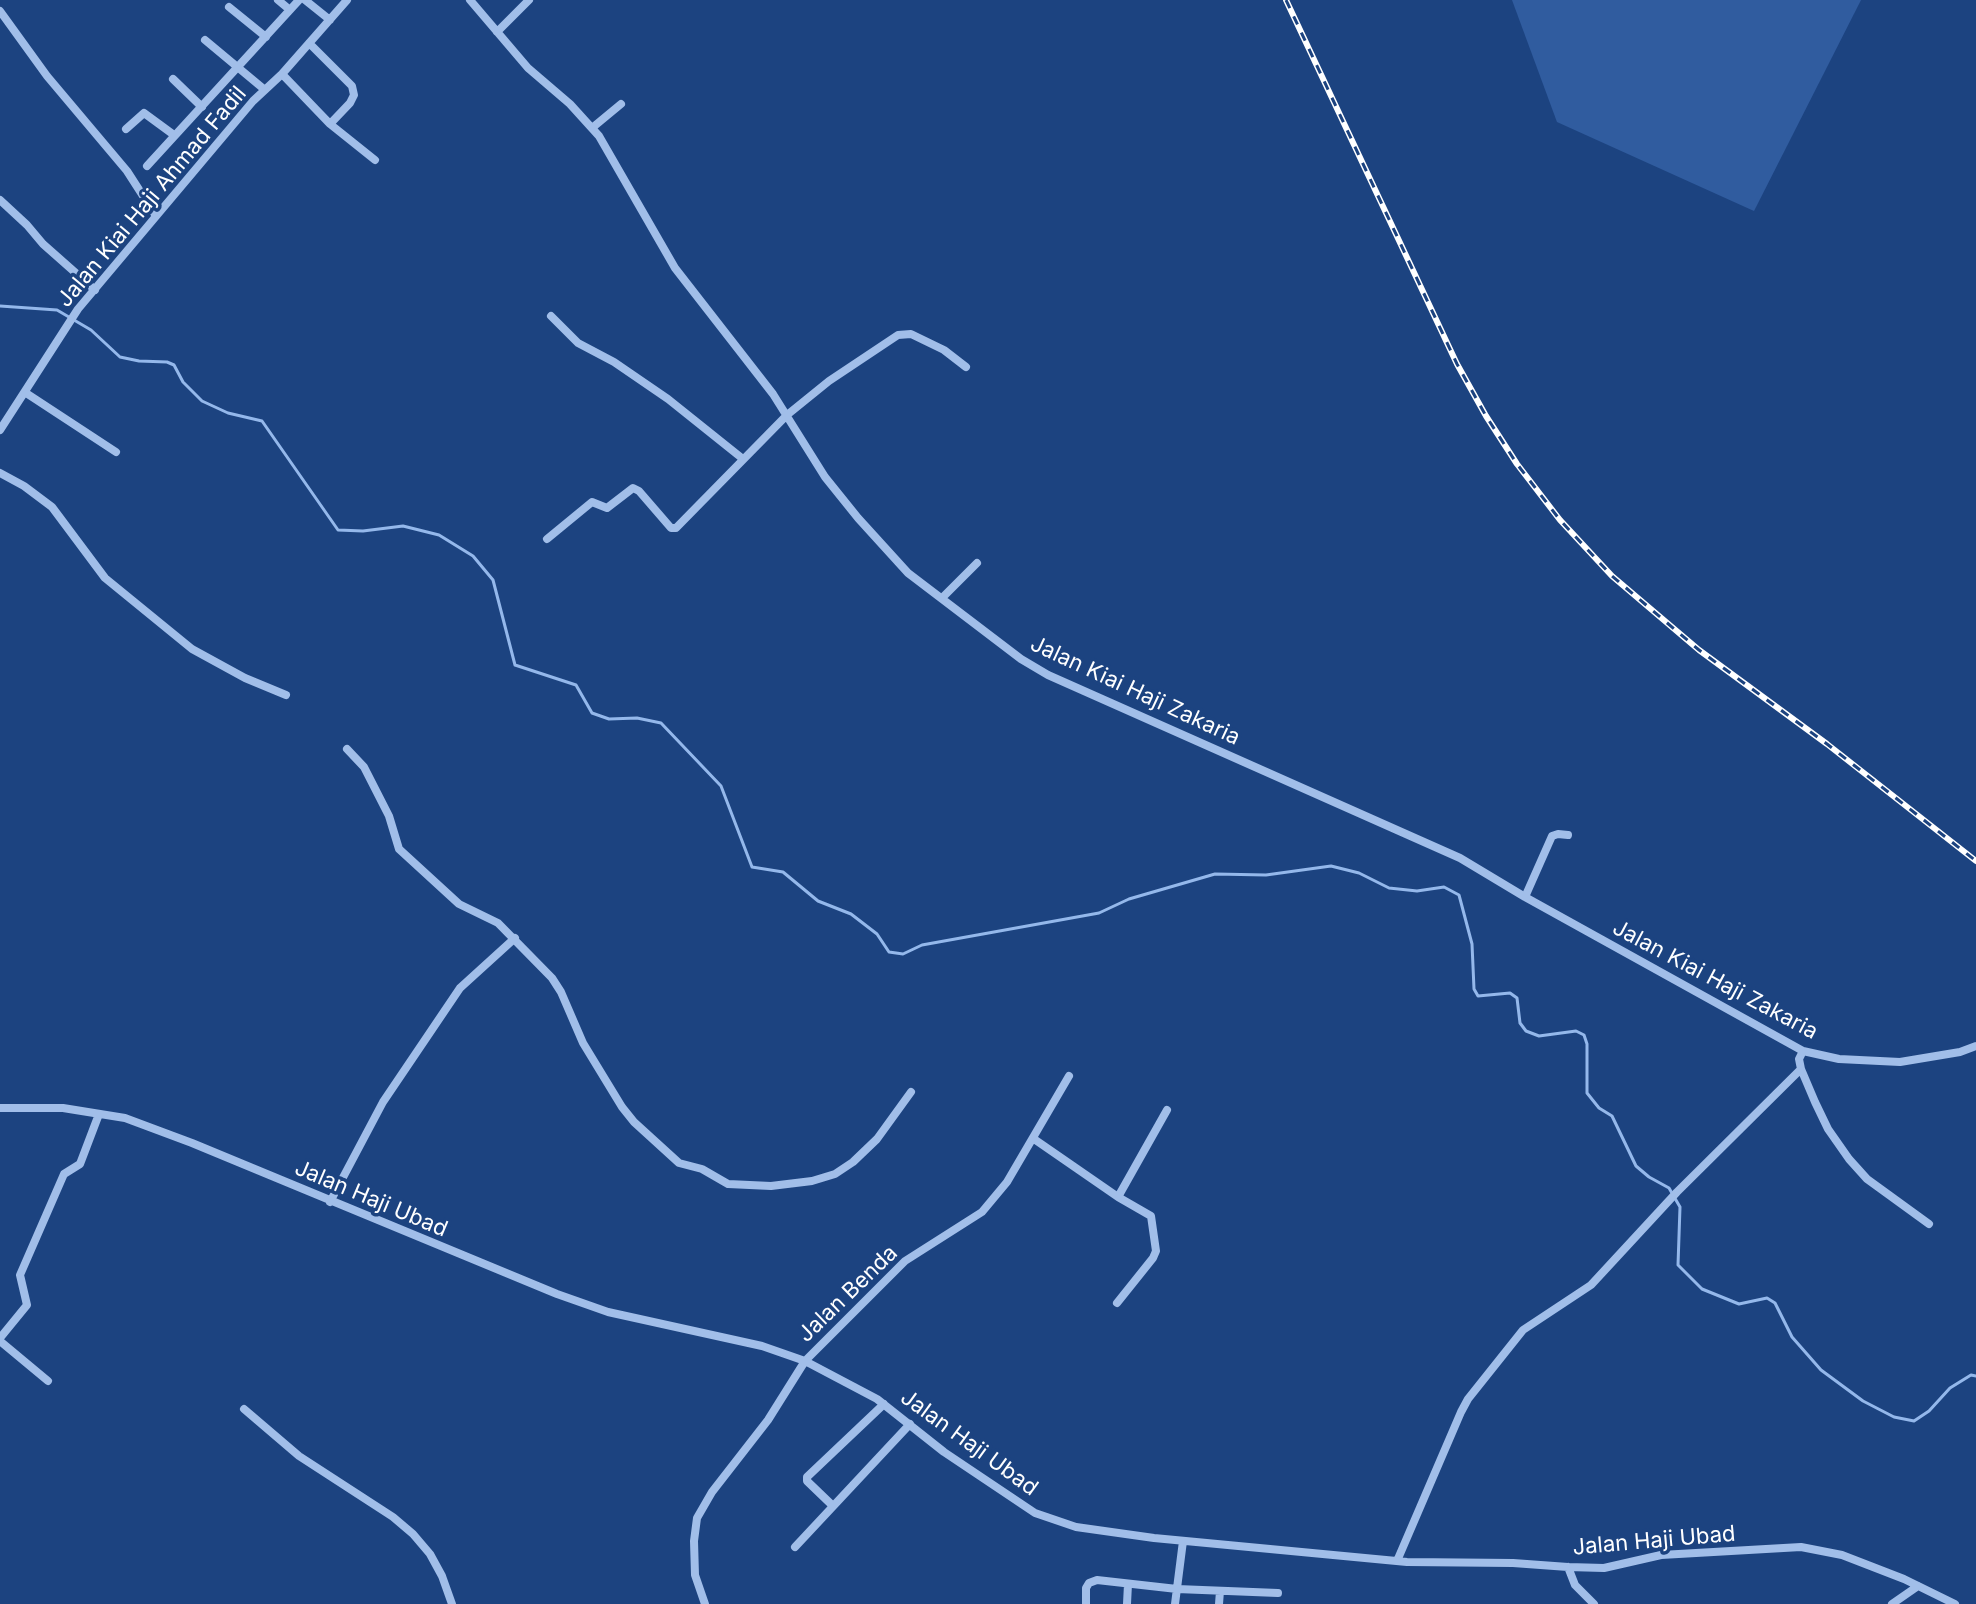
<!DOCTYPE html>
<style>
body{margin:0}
canvas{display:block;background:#1c4380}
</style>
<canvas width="1976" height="1604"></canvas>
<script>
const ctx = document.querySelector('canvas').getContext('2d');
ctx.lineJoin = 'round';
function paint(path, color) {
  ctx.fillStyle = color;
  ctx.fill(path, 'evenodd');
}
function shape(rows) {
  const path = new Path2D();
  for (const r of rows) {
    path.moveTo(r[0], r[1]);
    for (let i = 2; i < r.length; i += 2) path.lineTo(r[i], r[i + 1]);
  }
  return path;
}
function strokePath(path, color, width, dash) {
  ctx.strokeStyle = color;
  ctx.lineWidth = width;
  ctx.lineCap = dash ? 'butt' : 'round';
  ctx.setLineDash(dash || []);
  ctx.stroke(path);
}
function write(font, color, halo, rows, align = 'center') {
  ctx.font = font + ' Inter,sans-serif';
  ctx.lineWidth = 7;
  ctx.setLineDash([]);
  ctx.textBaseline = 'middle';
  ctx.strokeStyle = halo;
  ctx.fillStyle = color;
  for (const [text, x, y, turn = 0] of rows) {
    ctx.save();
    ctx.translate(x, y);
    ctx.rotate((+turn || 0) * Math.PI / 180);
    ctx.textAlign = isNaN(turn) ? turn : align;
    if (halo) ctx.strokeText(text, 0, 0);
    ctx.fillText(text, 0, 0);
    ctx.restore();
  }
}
const green = shape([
 [1512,0,1861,0,1754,211,1557,122]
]);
const stream = shape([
 [0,306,57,310,91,330,120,357,139,361,167,362,174,365,183,382,202,401,228,413,262,421,338,530,363,531,403,526,439,535,473,556,493,580,515,665,576,685,592,713,609,719,637,718,661,723,721,786,752,867,783,872,818,901,851,914,877,934,889,952,903,954,922,945,1099,913,1129,899,1215,874,1266,875,1331,866,1359,873,1389,888,1417,891,1444,887,1459,895,1472,944,1474,989,1478,996,1510,993,1517,998,1520,1023,1526,1031,1539,1036,1576,1031,1584,1035,1587,1044,1587,1093,1599,1108,1612,1116,1636,1166,1649,1177,1669,1188,1680,1207,1678,1265,1702,1289,1739,1304,1767,1298,1775,1303,1792,1337,1821,1370,1863,1401,1894,1417,1914,1421,1929,1411,1950,1388,1971,1375,1976,1376]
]);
const street = shape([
 [278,0,290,10],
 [305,0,330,20],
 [470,0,528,68,570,104,599,136,675,268,773,394,825,477,858,518,908,573,1021,659,1048,675,1460,858,1525,897,1803,1051,1839,1059,1900,1062,1960,1052,1976,1046],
 [229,7,266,37],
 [0,11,47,76,127,171,156,216],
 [497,32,529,0],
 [205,40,265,90],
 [282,74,330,124,350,103,354,95,352,86,309,43],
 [173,79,202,107],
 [330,124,375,160],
 [592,128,621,104],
 [126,129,144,113,174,135],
 [147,166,299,0],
 [0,200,27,225,43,244,95,290],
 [551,316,578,343,614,362,668,399,743,459],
 [26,393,116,452],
 [0,430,78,309,253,101,282,74,347,0],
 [0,473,24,486,52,507,105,578,192,649,245,678,286,695],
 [547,539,592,502,607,508,633,488,639,491,671,528,676,528,787,415,829,381,898,335,911,334,944,350,966,367],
 [942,598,977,563],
 [347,749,364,767,389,816,399,849,459,904,498,923,552,978,561,992,583,1043,622,1107,634,1122,679,1163,702,1169,728,1184,771,1186,812,1181,835,1174,853,1162,877,1139,911,1092],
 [1525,897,1552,836,1558,834,1568,835],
 [1803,1051,1799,1059,1801,1069,1815,1102,1828,1129,1849,1159,1867,1179,1929,1224],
 [0,1108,63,1108,125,1118,192,1143,557,1294,608,1312,762,1346,805,1361,877,1399,944,1452,1035,1513,1076,1527,1154,1538,1407,1562,1513,1563,1568,1567,1604,1568,1661,1555,1801,1547,1842,1555,1904,1579,1955,1604],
 [1034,1139,1118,1197,1167,1110],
 [330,1202,383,1102,460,988,515,938],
 [1117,1303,1153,1258,1156,1251,1151,1216,1118,1197],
 [0,1338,27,1305,20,1275,64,1174,80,1164,99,1114],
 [0,1341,48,1381],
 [244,1409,299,1456,393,1517,413,1534,430,1554,442,1576,452,1604],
 [833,1506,807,1481,807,1477,884,1404],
 [795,1547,910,1424],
 [1397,1561,1461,1412,1468,1399,1523,1330,1591,1285,1677,1192,1801,1069],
 [1568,1567,1575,1585,1594,1604],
 [705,1604,695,1575,694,1541,697,1518,712,1492,768,1420,805,1361,905,1261,982,1212,1007,1182,1069,1076],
 [1086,1604,1086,1588,1089,1583,1097,1580,1177,1589,1278,1593],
 [1127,1604,1128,1584],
 [1175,1604,1183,1541],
 [1219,1604,1220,1591],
 [1892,1604,1918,1586]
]);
const rail = shape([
 [1286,0,1457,364,1486,416,1517,464,1560,520,1612,576,1699,650,1827,744,1976,861]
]);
const streetNames = [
 ["Jalan Kiai Haji Ahmad Fadil",152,197,-50],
 ["Jalan Kiai Haji Zakaria",1135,691,25],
 ["Jalan Kiai Haji Zakaria",1715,980,28],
 ["Jalan Haji Ubad",371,1199,23],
 ["Jalan Benda",848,1294,-44],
 ["Jalan Haji Ubad",969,1443,36],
 ["Jalan Haji Ubad",1654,1541,-5]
];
paint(green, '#305c9f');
strokePath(stream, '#94b8eb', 3);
strokePath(street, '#a1bee9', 8);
strokePath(rail, '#fff', 6);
strokePath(rail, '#1c4380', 3, [9]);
write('22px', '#fff', '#1c4380', streetNames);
</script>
